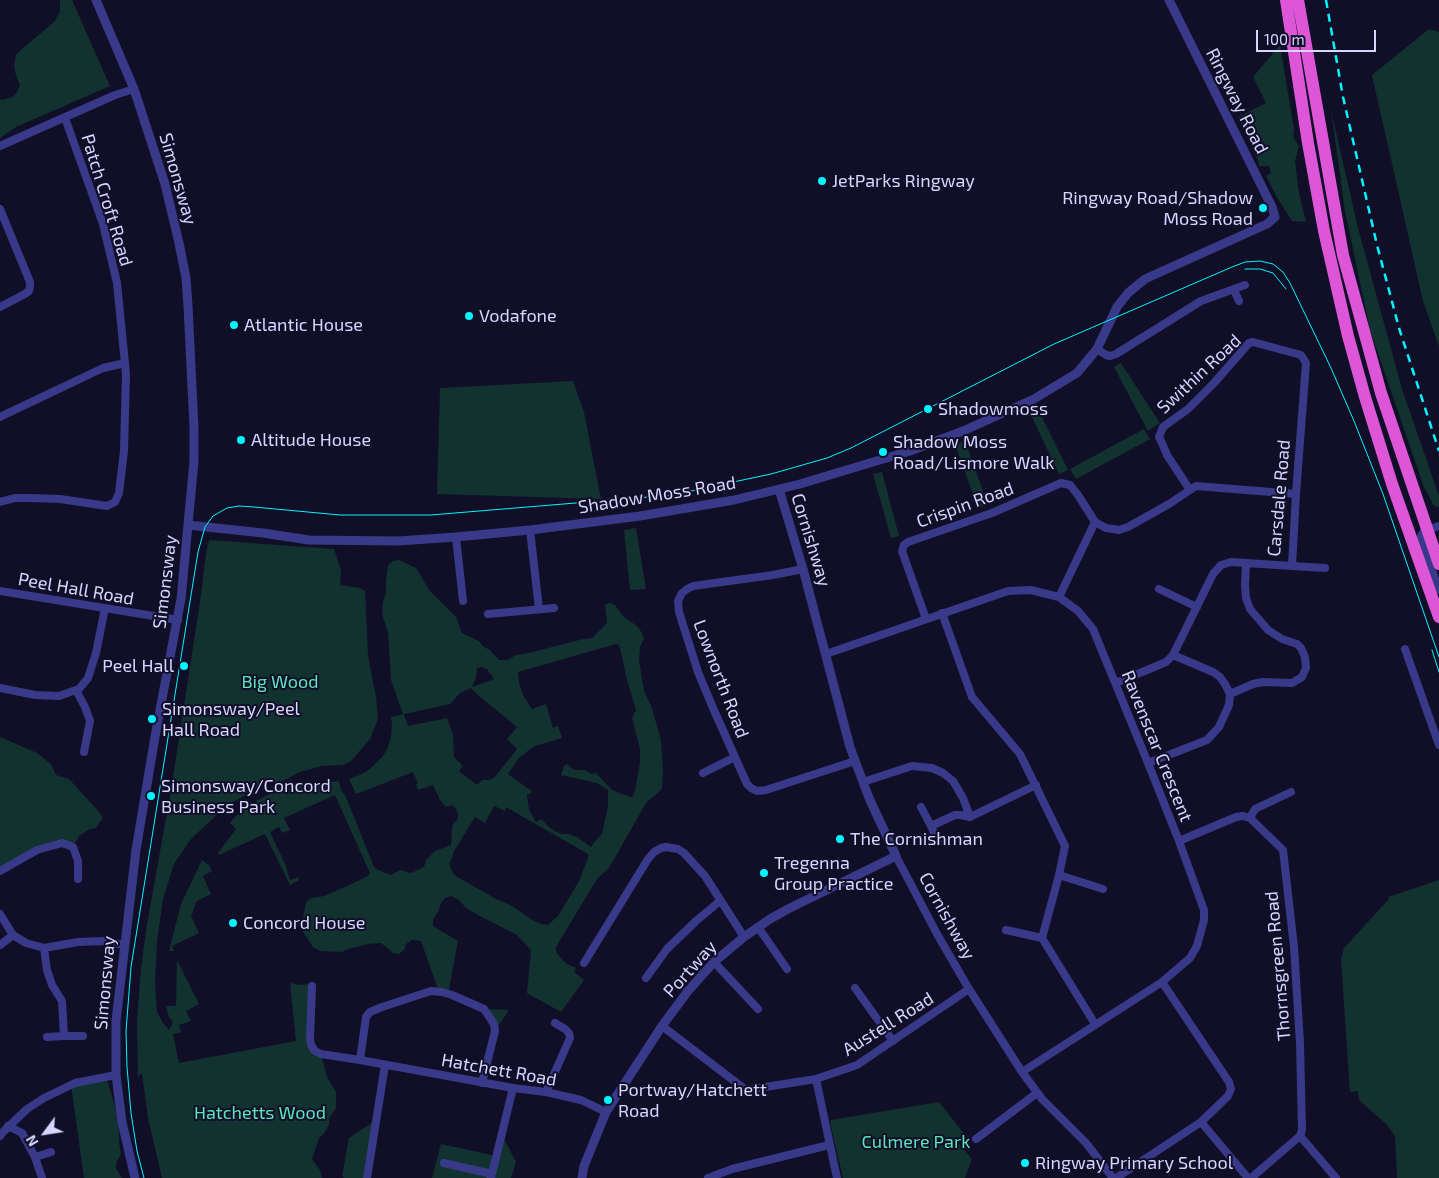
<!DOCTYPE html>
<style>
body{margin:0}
#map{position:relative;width:1439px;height:1178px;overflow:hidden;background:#110f28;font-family:"Exo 2",sans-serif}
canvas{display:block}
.north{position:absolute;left:20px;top:1108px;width:50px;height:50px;-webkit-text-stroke:4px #110f28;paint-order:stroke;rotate:239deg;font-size:14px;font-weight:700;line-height:20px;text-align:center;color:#d8d5ff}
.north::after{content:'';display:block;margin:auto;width:18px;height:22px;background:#d8d5ff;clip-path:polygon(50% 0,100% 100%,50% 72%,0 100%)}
.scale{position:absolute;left:1256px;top:30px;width:120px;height:22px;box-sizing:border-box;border:2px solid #d8d5ff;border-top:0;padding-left:6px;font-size:15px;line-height:18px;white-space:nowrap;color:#d8d5ff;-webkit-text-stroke:4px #110f28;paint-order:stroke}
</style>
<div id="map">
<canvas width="1439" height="1178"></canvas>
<div class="north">N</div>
<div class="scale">100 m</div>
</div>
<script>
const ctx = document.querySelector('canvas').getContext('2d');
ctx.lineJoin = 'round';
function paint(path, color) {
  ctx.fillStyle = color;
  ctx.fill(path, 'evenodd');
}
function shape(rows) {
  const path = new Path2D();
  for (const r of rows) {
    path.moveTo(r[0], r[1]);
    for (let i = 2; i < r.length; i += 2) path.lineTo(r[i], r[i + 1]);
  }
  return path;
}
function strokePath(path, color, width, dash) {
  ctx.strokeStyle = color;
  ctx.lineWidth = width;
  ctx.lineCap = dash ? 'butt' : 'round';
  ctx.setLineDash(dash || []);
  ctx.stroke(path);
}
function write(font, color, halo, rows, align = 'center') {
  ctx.font = font + ' "Exo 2",sans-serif';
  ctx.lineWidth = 4;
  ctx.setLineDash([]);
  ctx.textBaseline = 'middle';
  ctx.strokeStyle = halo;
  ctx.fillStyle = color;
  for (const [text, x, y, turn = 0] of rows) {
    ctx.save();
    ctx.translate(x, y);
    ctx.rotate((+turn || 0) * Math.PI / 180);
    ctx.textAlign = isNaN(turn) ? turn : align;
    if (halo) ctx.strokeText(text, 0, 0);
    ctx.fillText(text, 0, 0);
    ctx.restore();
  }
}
const green = shape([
 [60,0,72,0,110,86,16,127,0,138,0,99,2,100,13,97,17,92,20,85,16,75,14,67,16,55,23,48,54,22,60,12],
 [1429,29,1439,32,1439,346,1423,301,1372,75],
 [1280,45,1294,129,1293,137,1299,146,1295,161,1299,193,1306,222,1292,221,1278,199,1266,176,1271,173,1269,166,1259,166,1258,160,1238,117,1266,103,1253,77],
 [1331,110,1358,228,1402,389,1439,496,1439,507,1434,506,1424,487,1370,330,1345,211],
 [1121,363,1160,423,1148,431,1114,367],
 [573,381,584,412,601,499,437,494,440,388],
 [1038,409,1068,470,1059,474,1030,413],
 [1144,429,1150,439,1076,479,1070,469],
 [965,441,988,505,978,508,955,444],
 [882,472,899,536,891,538,873,474],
 [636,528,646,589,630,590,624,530],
 [209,540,334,549,341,570,340,585,360,588,365,591,368,656,376,697,378,719,370,739,351,761,343,765,322,766,300,772,281,782,272,782,265,784,228,805,209,822,191,839,174,864,163,899,157,941,155,983,157,1012,163,1023,169,1030,173,1022,169,1017,166,1006,176,1006,177,960,199,1004,186,1011,191,1021,179,1025,181,1032,180,1033,173,1034,179,1063,296,1041,290,983,300,985,309,984,310,1038,321,1054,327,1077,336,1092,336,1108,329,1118,329,1125,325,1132,319,1138,312,1159,320,1170,322,1178,162,1178,148,1118,142,1073,138,1077,137,1021,141,968,147,924,170,796,200,602,206,553],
 [399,560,416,568,429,590,456,617,462,633,479,641,484,647,490,650,499,660,507,660,516,655,529,653,583,639,592,638,607,623,605,605,610,603,615,605,624,617,637,626,642,633,644,639,640,647,639,660,644,691,652,708,661,741,663,769,662,789,646,803,609,868,597,879,556,947,556,952,560,957,567,964,576,968,574,972,584,980,561,1012,527,993,531,950,517,935,478,915,466,908,459,900,451,896,445,898,441,903,438,912,433,920,433,926,458,941,448,994,439,992,421,941,412,940,406,944,404,950,399,954,393,953,381,943,368,944,348,949,342,952,320,951,313,947,303,932,302,924,306,902,312,898,324,896,347,886,368,876,370,873,335,795,284,818,290,830,282,833,279,827,270,832,285,864,290,880,299,877,299,880,290,885,265,834,219,855,218,853,236,829,230,823,236,816,258,800,272,793,287,788,339,781,341,790,346,797,374,867,378,870,391,875,400,870,411,873,424,867,426,860,435,851,451,845,452,828,453,824,458,819,458,813,453,805,446,807,440,800,433,785,418,790,416,784,418,783,413,772,356,794,349,779,362,774,370,769,383,756,388,747,391,737,392,724,391,717,403,714,391,680,388,633,382,614,383,602,386,593,386,582,388,565,393,561],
 [616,644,618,644,620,648,627,680,636,710,632,718,640,749,640,763,635,791,632,797,619,793,612,790,596,773,591,774,584,770,574,770,567,764,564,766,561,775,597,783,608,790,608,806,602,834,595,841,591,847,577,837,568,834,562,834,555,831,549,827,541,819,536,822,529,810,527,795,533,792,508,774,518,759,529,750,535,746,562,738,558,726,553,728,546,704,532,709,523,695,519,683,518,672],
 [481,667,487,669,494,679,472,687,476,677,477,668],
 [471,688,478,695,517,727,507,739,517,749,494,778,488,780,482,780,477,785,459,771,463,766,454,757,453,735,447,718,408,726,404,714,450,704,460,693],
 [494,806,505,811,506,807,588,854,588,858,579,881,558,916,548,925,542,924,534,921,512,906,496,899,454,875,449,864,452,858,454,851,475,817,485,823],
 [0,737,37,753,51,764,56,775,69,779,99,812,103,818,96,828,90,829,79,836,73,847,62,843,0,871],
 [202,860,209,865,212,871,203,876,211,894,197,901,191,916,199,933,172,946,174,951,169,951,181,904],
 [1439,880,1439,1178,1397,1178,1395,1136,1387,1125,1359,1100,1358,1091,1350,1092,1341,959,1344,948,1389,899,1388,897],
 [484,1009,509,1010,495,1031],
 [104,1078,108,1083,115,1106,119,1131,119,1142,121,1154,116,1163,116,1168,122,1178,84,1178,71,1085],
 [939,1102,965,1135,957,1141,972,1159,965,1178,843,1178,830,1122,831,1120],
 [376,1120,367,1178,344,1178,342,1176,349,1138],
 [502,1135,516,1162,511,1178,432,1178,441,1144,496,1156]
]);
const minor = shape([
 [0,146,115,95,134,89],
 [0,209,30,282,30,286,29,291,25,294,0,307],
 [1234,290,1239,301],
 [1097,349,1106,355,1110,356,1116,354,1201,301,1245,285],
 [0,417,103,368,125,363],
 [0,502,15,498,31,498,60,499,107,506,115,502,119,493,124,451,126,374,117,283,103,224,65,118],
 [1439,526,1424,531,1421,536,1421,539,1439,590],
 [530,530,539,609],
 [456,537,463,601],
 [1292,566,1325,568],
 [803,569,773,575,693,586,687,589,682,593,678,601,679,612,698,672,713,708,747,784,751,788,757,791,766,790,855,761],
 [1159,589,1197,607],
 [0,591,178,620],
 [1059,597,1095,522,1106,528,1119,530,1128,527,1169,504,1196,486,1296,494],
 [942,613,972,697,1020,754,1065,846,1059,875,1042,938,1095,1024],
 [488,614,554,608],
 [926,619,902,551,904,545,908,542,992,513,1061,483,1070,485,1078,495,1095,522],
 [1405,649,1439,745],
 [826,654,1008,591,1031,590,1059,597,1078,611,1093,629,1148,763,1179,841,1204,910,1204,920,1197,946,1190,958,1162,982,1022,1072],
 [1116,683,1166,662,1173,655,1213,574,1221,565,1231,562,1292,566,1296,494,1306,363,1301,355,1253,342,1249,343,1214,383,1188,409,1163,427,1159,437,1162,443,1167,455,1190,490],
 [0,688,35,695,59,696,79,689,88,678,96,653,105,608],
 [76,690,85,707,90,721,84,752],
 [1230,694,1253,684,1263,682,1292,683,1302,677,1306,668,1305,657,1301,648,1297,644,1282,639,1268,630,1250,609,1246,598,1245,586,1246,563],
 [1148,763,1207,740,1219,727,1229,705,1230,694,1225,684,1220,677,1213,672,1173,655],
 [703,773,735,757],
 [863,782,912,766,932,768,943,773,953,781,963,798,970,817],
 [921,807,931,826,955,815,961,815,970,817],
 [970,817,1036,785],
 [1250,818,1255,809,1291,792],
 [931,826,938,842],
 [1179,841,1236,817,1243,816,1250,818,1283,850,1294,947,1300,1043,1302,1130,1300,1136,1251,1178],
 [896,856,937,934,969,989,1022,1072,1042,1099,1086,1143,1113,1178],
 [0,871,37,850,62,843,73,847,78,861,78,879],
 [1059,875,1103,889],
 [0,914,13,935,26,943,44,948,78,942,103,941,124,945],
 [758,927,787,969],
 [1006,930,1042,938],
 [0,945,13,935],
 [44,948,47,970,52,985,62,1001,64,1036,47,1037],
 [714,962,758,1009],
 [584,963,648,859,654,852,661,848,666,847,678,849,684,853,705,876,744,937],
 [646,978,667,949,696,921,720,901],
 [312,986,310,1038,311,1045,315,1051,321,1054,360,1060,513,1088,546,1092,581,1100,606,1112],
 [855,988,893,1041],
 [662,1026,746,1090,816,1079,857,1065,969,989],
 [64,1036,83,1036],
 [360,1060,366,1017,370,1012,382,1007,431,991,442,992,452,995,484,1009,494,1024,495,1031,482,1083],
 [816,1079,837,1178],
 [546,1092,570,1038,569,1033,565,1029,555,1023],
 [1201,1122,1248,1178],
 [8,1126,22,1133,35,1157,42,1178],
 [0,1136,4,1131,27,1109,44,1098,75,1083,116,1075],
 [1300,1136,1336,1178],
 [976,1139,1037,1093],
 [35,1157,51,1152],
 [444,1163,492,1174],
 [367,1178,385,1065],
 [491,1178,513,1088],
 [708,1178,732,1169,829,1145],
 [1116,1178,1201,1122,1228,1096,1231,1089,1229,1082,1162,982]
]);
const tertiary = shape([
 [96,0,134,89,165,184,179,243,186,278,188,306,194,427,194,461,181,599,156,731,136,850,116,1021,116,1075,122,1122,135,1178],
 [188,525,263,533,309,540,398,541,456,537,530,530,640,516,734,500,800,484,873,462,910,451,963,431,1034,399,1077,373,1097,349,1117,307,1128,293,1145,279,1267,224,1275,217,1272,207,1169,0],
 [582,1178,584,1166,606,1112,662,1026,688,991,714,962,744,937,770,919,788,909,896,856,869,798,850,747,803,569,779,489]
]);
const trunk = shape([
 [1286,0,1308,143,1324,231,1348,336,1365,397,1392,484,1439,617],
 [1298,0,1343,255,1381,393,1439,564]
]);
const tram = shape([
 [1245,269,1260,269,1273,273,1286,289],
 [1432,650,1439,672],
 [144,1178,137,1151,131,1113,127,1067,126,1031,131,967,198,552,205,527,213,516,227,508,239,506,254,507,340,515,431,515,672,495,771,474,827,458,851,448,1054,344,1232,267,1245,262,1260,261,1273,264,1283,272,1290,283,1331,368,1354,421,1383,494,1439,657]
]);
const rail = shape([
 [1326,0,1343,97,1377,245,1399,328,1439,451]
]);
const markers = [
 [822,181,5,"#01f6ff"],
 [1263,208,5,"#01f6ff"],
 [469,316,5,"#01f6ff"],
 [234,325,5,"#01f6ff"],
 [928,409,5,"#01f6ff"],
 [241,440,5,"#01f6ff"],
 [883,452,5,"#01f6ff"],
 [184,666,5,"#01f6ff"],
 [152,719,5,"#01f6ff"],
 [151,796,5,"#01f6ff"],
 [840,839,5,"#01f6ff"],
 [764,873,5,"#01f6ff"],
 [233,923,5,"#01f6ff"],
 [608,1100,5,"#01f6ff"],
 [1025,1163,5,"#01f6ff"]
];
const streetNames = [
 ["Ringway Road",1237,101,63],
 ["Simonsway",178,179,74],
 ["Patch Croft Road",107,200,73],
 ["Swithin Road",1199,374,-43],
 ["Shadow Moss Road",657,495,-9],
 ["Carsdale Road",1279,498,-85],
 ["Crispin Road",965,505,-20],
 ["Cornishway",811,540,73],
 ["Simonsway",165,582,-83],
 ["Peel Hall Road",76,589,10],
 ["Lownorth Road",721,679,69],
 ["Ravenscar Crescent",1157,746,68],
 ["Cornishway",947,916,61],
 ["Thornsgreen Road",1278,966,-95],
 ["Portway",690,969,-48],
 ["Simonsway",105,983,-85],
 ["Austell Road",888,1024,-32],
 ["Hatchett Road",499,1070,10]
];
const poiNames = [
 ["JetParks Ringway",832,181],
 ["Ringway Road/Shadow",1253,198,"right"],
 ["Moss Road",1253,219,"right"],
 ["Vodafone",479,316],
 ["Atlantic House",244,325],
 ["Shadowmoss",938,409],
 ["Altitude House",251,440],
 ["Shadow Moss",893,442],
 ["Road/Lismore Walk",893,463],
 ["Peel Hall",174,666,"right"],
 ["Simonsway/Peel",162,709],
 ["Hall Road",162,730],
 ["Simonsway/Concord",161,786],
 ["Business Park",161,807],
 ["The Cornishman",850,839],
 ["Tregenna",774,863],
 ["Group Practice",774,884],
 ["Concord House",243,923],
 ["Portway/Hatchett",618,1090],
 ["Road",618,1111],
 ["Ringway Primary School",1035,1163]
];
const parkNames = [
 ["Big Wood",280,682],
 ["Hatchetts Wood",260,1113],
 ["Culmere Park",916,1142]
];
paint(green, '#11322f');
strokePath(minor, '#383a89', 8);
strokePath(tertiary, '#383a89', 9);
strokePath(trunk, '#dc56d7', 12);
strokePath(tram, '#01f6ff', 1);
strokePath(rail, '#01f6ff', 2.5, [8, 6]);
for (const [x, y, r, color] of markers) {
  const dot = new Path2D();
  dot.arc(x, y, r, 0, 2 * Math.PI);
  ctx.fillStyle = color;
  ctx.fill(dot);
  strokePath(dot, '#110f28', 2);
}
write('18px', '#d8d5ff', '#110f28', streetNames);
write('18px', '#d8d5ff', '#110f28', poiNames, 'left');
write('18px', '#5be5ba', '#110f28', parkNames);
</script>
